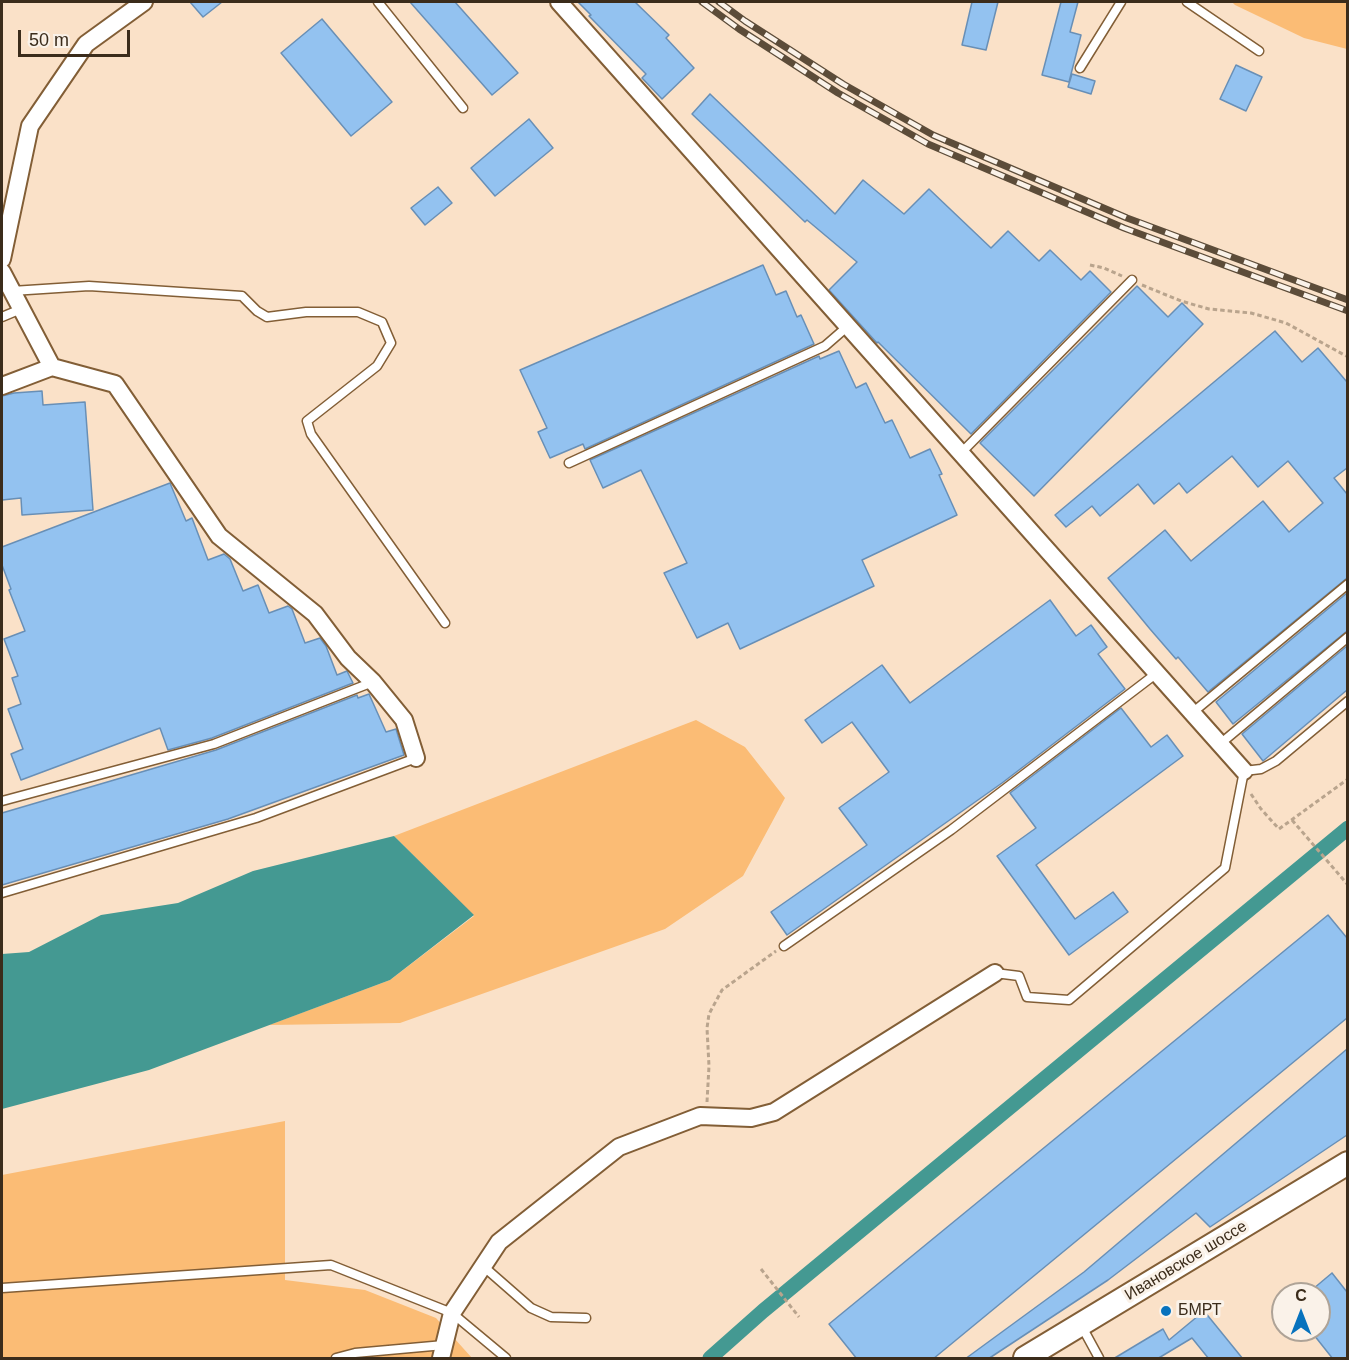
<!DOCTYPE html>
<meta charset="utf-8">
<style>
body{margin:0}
#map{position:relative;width:1349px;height:1360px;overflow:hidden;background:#fae1c8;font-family:Helvetica,sans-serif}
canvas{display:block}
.frame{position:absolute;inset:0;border:3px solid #3b2c1b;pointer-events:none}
.north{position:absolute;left:1271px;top:1282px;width:60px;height:60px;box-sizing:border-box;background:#faf2e9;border:2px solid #aea397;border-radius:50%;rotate:0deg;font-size:16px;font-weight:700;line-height:24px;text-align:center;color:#3b2c1b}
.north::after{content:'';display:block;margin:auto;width:21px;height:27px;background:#0772bd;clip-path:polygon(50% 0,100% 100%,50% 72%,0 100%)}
.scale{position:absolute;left:18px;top:30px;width:112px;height:27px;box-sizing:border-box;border:3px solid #3b2c1b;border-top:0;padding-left:8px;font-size:18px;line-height:21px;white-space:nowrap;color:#3b2c1b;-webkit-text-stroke:4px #faf2e9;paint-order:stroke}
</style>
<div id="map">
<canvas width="1349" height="1360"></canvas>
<div class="frame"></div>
<div class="north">С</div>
<div class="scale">50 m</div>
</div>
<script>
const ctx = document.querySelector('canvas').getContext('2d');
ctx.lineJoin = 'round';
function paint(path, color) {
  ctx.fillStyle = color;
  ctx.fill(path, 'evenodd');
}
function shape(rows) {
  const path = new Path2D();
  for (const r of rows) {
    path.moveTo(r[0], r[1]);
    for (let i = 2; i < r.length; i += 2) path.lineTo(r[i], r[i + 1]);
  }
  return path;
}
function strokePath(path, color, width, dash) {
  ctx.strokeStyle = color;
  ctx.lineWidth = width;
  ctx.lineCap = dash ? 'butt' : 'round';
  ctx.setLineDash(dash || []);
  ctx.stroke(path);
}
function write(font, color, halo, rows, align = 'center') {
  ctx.font = font + ' Helvetica,sans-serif';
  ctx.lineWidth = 6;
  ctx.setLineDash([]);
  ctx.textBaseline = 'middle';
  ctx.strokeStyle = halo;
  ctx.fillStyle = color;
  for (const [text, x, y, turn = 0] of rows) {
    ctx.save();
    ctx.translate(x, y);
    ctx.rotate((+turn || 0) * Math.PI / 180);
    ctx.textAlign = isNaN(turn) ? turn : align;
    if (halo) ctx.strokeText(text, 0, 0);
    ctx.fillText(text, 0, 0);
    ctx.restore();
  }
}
const green = shape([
 [1232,2,1347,2,1347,49,1304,38,1235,5],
 [696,720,745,747,785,798,743,876,665,929,400,1023,269,1025,390,980,474,916,394,836],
 [285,1121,285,1280,365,1290,436,1318,472,1358,2,1358,2,1175]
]);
const water = shape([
 [394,836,474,915,390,980,149,1070,2,1109,2,954,29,952,101,915,178,903,253,871]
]);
const canal = shape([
 [710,1358,763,1311,1348,828]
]);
const building = shape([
 [190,2,222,2,203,17,190,2],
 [410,2,455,2,518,73,492,95,410,2],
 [578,2,635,2,669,35,666,38,694,68,662,99,642,78,646,74,589,16,591,15,578,2],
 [972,2,998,2,986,50,962,45,972,2],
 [1061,2,1078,2,1070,32,1081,35,1069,82,1042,75,1061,2],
 [322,19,392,102,351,136,281,53,322,19],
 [1236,65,1262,77,1246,111,1220,99,1236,65],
 [1072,74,1095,81,1091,94,1068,87,1072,74],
 [710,94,835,214,863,180,904,214,929,189,991,248,1008,231,1039,261,1050,250,1081,280,1090,271,1111,292,971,434,878,342,877,343,829,290,857,262,807,220,805,222,692,114,710,94],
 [529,119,553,148,495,196,471,168,529,119],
 [438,187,452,203,425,225,411,208,438,187],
 [763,265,776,295,786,291,797,317,801,315,814,344,585,449,583,444,550,458,538,432,547,428,520,370,763,265],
 [1137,286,1168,317,1182,303,1203,324,1034,496,980,443,1137,286],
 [1275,331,1302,362,1318,348,1347,382,1347,468,1334,478,1347,494,1347,578,1208,692,1178,657,1176,659,1150,629,1108,578,1165,530,1191,561,1263,501,1289,532,1323,503,1288,461,1258,487,1232,456,1187,493,1179,483,1154,504,1138,484,1100,516,1092,506,1066,527,1055,515,1275,331],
 [839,351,856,388,866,383,885,423,892,420,910,458,930,449,942,474,939,475,957,515,862,560,874,586,740,649,728,623,697,638,664,573,687,563,641,470,603,488,590,460,819,356,820,359,839,351],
 [42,391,43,405,85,402,93,510,22,515,21,498,2,500,2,396,14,393,42,391],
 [170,483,186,521,192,518,208,560,224,554,230,559,243,591,258,585,269,613,288,606,292,609,305,643,320,638,326,646,337,675,347,671,353,683,212,738,168,750,160,728,21,780,11,754,23,749,8,709,21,704,12,678,18,676,4,639,25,631,9,590,11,589,2,565,2,547,170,483],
 [1347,593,1347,631,1233,724,1216,702,1347,593],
 [1050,600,1076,636,1091,625,1107,647,1098,654,1125,689,1002,783,787,935,771,912,867,845,839,808,889,772,852,722,822,743,805,720,882,665,910,703,1050,600],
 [1347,646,1347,690,1263,761,1242,734,1347,646],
 [369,694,386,732,396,729,404,755,228,819,2,885,2,813,216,750,357,695,358,698,369,694],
 [1121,708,1151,747,1167,735,1183,756,1036,865,1075,919,1113,892,1128,912,1069,955,997,856,1036,828,1010,793,1121,708],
 [1328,915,1347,938,1347,1018,933,1359,857,1359,829,1324,1328,915],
 [1347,1049,1347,1135,1210,1227,1196,1213,1108,1280,988,1359,965,1359,1084,1272,1347,1049],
 [1332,1273,1347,1292,1347,1359,1333,1359,1310,1330,1319,1330,1319,1294,1307,1294,1332,1273],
 [1204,1311,1243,1359,1209,1359,1192,1338,1157,1359,1113,1359,1163,1329,1169,1340,1204,1311]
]);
const path = shape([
 [1090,265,1104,268,1122,276],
 [1142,285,1181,301,1209,309,1251,313,1286,323,1348,357],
 [1251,794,1261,809,1279,829,1348,779],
 [1292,820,1348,885],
 [707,1102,709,1066,707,1028,709,1014,722,990,776,951],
 [761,1269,799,1317]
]);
const lane = shape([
 [378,2,463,108],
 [1187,2,1259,51],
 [1080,68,1121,2],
 [12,291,89,286,242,296,257,311,267,317,306,312,358,312,382,322,391,343,377,366,307,421,311,434,445,623],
 [2,317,21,309],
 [961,453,1132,280],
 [569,463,825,346,848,326],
 [1192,713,1348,584],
 [1220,744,1348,637],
 [2,801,214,744,373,682],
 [2,893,256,818,416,758],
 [784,946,951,830,1157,673],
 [995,973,1019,976,1027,997,1069,1000,1225,868,1244,771,1261,769,1276,761,1348,701],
 [483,1266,531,1308,551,1317,586,1318],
 [2,1288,331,1265,452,1313,506,1358],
 [1081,1325,1099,1358],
 [336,1358,355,1353,444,1345]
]);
const street = shape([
 [559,2,1244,771],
 [2,259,30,126,86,44,144,2],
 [2,272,52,367,2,386],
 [52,367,115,384,219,536,315,614,348,658,373,682,404,720,416,758],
 [441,1358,452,1313,499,1242,619,1147,700,1116,751,1118,774,1112,995,973]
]);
const secondary = shape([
 [1025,1358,1348,1163]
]);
const rail = shape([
 [702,2,739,29,838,93,928,144,1124,228,1348,311],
 [719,2,745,21,843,84,933,135,1127,218,1348,300]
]);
const markers = [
 [1166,1311,6,"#0772bd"]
];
const streetNames = [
 ["Ивановское шоссе",1186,1261,-31]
];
const poiNames = [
 ["БМРТ",1178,1311]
];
paint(green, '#fbbc75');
paint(water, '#449992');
strokePath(canal, '#449992', 15);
paint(building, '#93c2f0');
strokePath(building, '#688fb6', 1.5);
strokePath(lane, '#825e36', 11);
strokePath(street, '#825e36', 20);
strokePath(secondary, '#825e36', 26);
strokePath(path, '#b9a48d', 3, [4.5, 3]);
strokePath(lane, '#fff', 8);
strokePath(street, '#fff', 16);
strokePath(secondary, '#fff', 22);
strokePath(rail, '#5c4c39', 7);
strokePath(rail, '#faf2e9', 4.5, [14]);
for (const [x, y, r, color] of markers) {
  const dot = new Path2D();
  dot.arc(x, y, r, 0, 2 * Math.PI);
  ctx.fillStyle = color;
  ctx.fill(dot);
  strokePath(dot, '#faf2e9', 2);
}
write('16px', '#3b2c1b', '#faf2e9', streetNames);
write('16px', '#3b2c1b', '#faf2e9', poiNames, 'left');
</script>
